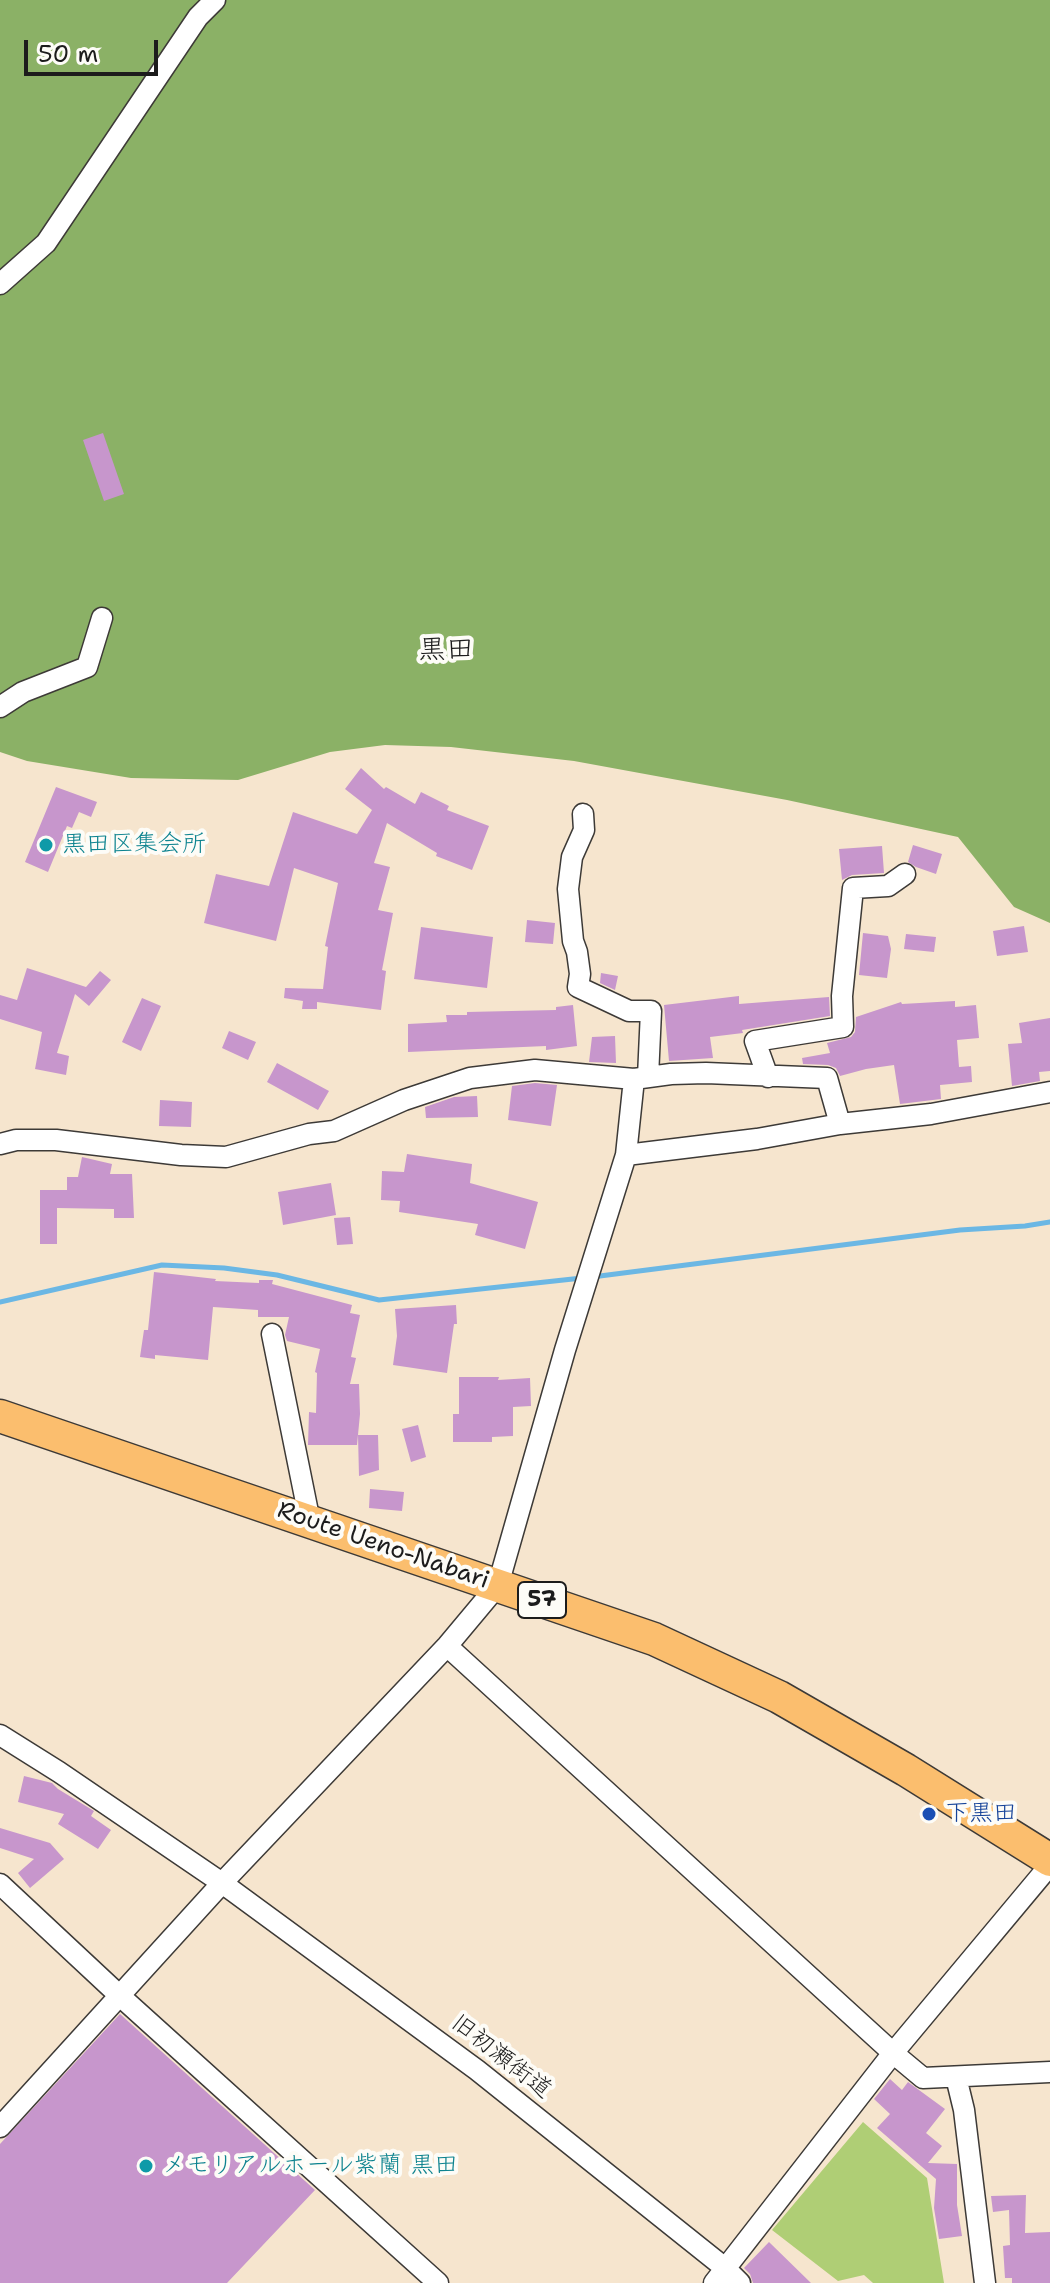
<!DOCTYPE html>
<meta charset="utf-8">
<style>
body{margin:0}
#map{position:relative;width:1050px;height:2283px;overflow:hidden;background:#f6e5ce;font-family:"Shantell Sans",sans-serif}
canvas{display:block}
.scale{position:absolute;left:24px;top:40px;width:134px;height:36px;box-sizing:border-box;border:4px solid #1c1c1c;border-top:0;padding-left:10px;font-size:24px;line-height:28px;white-space:nowrap;color:#1c1c1c;-webkit-text-stroke:6px #fdfcf7;paint-order:stroke}
</style>
<div id="map">
<canvas width="1050" height="2283"></canvas>
<div class="scale">50 m</div>
</div>
<script>
const ctx = document.querySelector('canvas').getContext('2d');
ctx.lineJoin = 'round';
function paint(path, color) {
  ctx.fillStyle = color;
  ctx.fill(path, 'evenodd');
}
function shape(rows) {
  const path = new Path2D();
  for (const r of rows) {
    path.moveTo(r[0], r[1]);
    for (let i = 2; i < r.length; i += 2) path.lineTo(r[i], r[i + 1]);
  }
  return path;
}
function strokePath(path, color, width, dash) {
  ctx.strokeStyle = color;
  ctx.lineWidth = width;
  ctx.lineCap = dash ? 'butt' : 'round';
  ctx.setLineDash(dash || []);
  ctx.stroke(path);
}
function write(font, color, halo, rows, align = 'center') {
  ctx.font = font + ' "Shantell Sans","Klee One",sans-serif';
  ctx.lineWidth = 8;
  ctx.setLineDash([]);
  ctx.textBaseline = 'middle';
  ctx.strokeStyle = halo;
  ctx.fillStyle = color;
  for (const [text, x, y, turn = 0] of rows) {
    ctx.save();
    ctx.translate(x, y);
    ctx.rotate((+turn || 0) * Math.PI / 180);
    ctx.textAlign = isNaN(turn) ? turn : align;
    if (halo) ctx.strokeText(text, 0, 0);
    ctx.fillText(text, 0, 0);
    ctx.restore();
  }
}
const green = shape([
 [863,2122,927,2178,944,2283,873,2283,864,2275,838,2281,772,2230]
]);
const forest = shape([
 [0,0,1050,0,1050,923,1014,907,958,837,787,800,574,761,451,747,385,745,330,752,238,780,131,778,27,761,0,752]
]);
const stream = shape([
 [592,1277,960,1230,1025,1226,1050,1222],
 [0,1302,162,1265,224,1268,277,1275,379,1300,582,1278]
]);
const building = shape([
 [103,433,124,494,104,501,83,440],
 [361,768,384,789,386,787,415,804,421,792,449,806,447,810,489,826,472,870,436,856,437,853,387,823,374,863,390,867,378,910,393,913,382,970,386,971,381,1010,317,1002,317,1009,302,1009,303,1001,284,998,285,988,323,989,328,947,325,946,338,883,294,868,276,941,204,923,216,874,269,886,293,812,357,834,372,810,345,789],
 [56,787,97,802,91,817,79,812,72,828,67,826,48,872,25,862],
 [913,845,942,854,936,874,916,867,908,862],
 [882,846,884,873,852,875,842,880,839,849],
 [527,920,555,923,553,944,525,942],
 [1024,926,1028,952,997,956,993,931],
 [421,927,493,937,487,988,414,979],
 [863,933,888,936,891,949,887,978,859,975],
 [906,934,936,937,934,952,904,949],
 [27,968,86,987,100,971,111,980,89,1006,75,994,57,1053,69,1056,66,1075,35,1069,42,1032,0,1019,0,995,17,1000],
 [601,973,618,976,615,990,600,983],
 [739,996,739,1004,829,997,830,1016,742,1030,743,1033,710,1037,713,1058,669,1061,664,1005],
 [142,998,161,1006,141,1051,122,1042],
 [955,1001,955,1007,976,1005,979,1038,957,1040,959,1067,971,1066,972,1082,940,1085,941,1099,900,1104,894,1065,866,1069,840,1076,836,1068,828,1065,803,1064,802,1058,830,1053,827,1043,851,1037,855,1032,856,1017,901,1002,902,1004],
 [573,1005,577,1046,546,1050,546,1046,408,1052,408,1024,447,1022,446,1015,467,1015,467,1012,556,1010,556,1007],
 [1050,1018,1050,1071,1039,1072,1040,1081,1012,1086,1008,1044,1022,1043,1019,1023],
 [229,1031,256,1042,248,1060,222,1048],
 [615,1036,616,1063,589,1062,592,1037],
 [277,1063,329,1091,318,1110,267,1082],
 [535,1083,557,1085,551,1126,508,1120,512,1086],
 [477,1096,478,1117,426,1118,425,1107,454,1097],
 [160,1100,192,1102,191,1127,159,1126],
 [407,1154,472,1164,470,1183,538,1202,525,1249,475,1235,478,1224,399,1212,400,1201,381,1200,382,1171,404,1172],
 [82,1157,112,1164,110,1174,132,1174,134,1218,114,1218,114,1209,57,1208,57,1244,40,1244,40,1190,67,1190,67,1177,78,1177],
 [331,1183,336,1215,283,1225,278,1192],
 [350,1217,353,1244,337,1245,334,1218],
 [154,1272,216,1279,215,1281,259,1283,259,1280,273,1280,272,1284,352,1305,350,1313,360,1315,351,1357,356,1358,350,1384,359,1384,360,1414,357,1445,308,1445,309,1412,316,1413,317,1373,315,1372,320,1349,287,1341,285,1335,289,1317,258,1317,258,1310,213,1307,208,1360,155,1355,155,1359,140,1357,144,1330,148,1330],
 [456,1305,457,1324,454,1324,447,1373,393,1365,397,1336,395,1309],
 [459,1377,499,1377,498,1380,530,1378,531,1406,513,1407,513,1436,492,1437,492,1442,453,1442,453,1414,459,1414],
 [418,1425,426,1457,411,1462,402,1429],
 [358,1435,378,1435,379,1470,359,1476],
 [370,1489,404,1492,402,1511,369,1508],
 [24,1776,52,1783,58,1789,94,1811,91,1816,111,1830,98,1849,58,1824,64,1814,18,1802],
 [0,1828,50,1843,64,1859,30,1888,18,1873,34,1859,0,1848],
 [120,2014,315,2190,227,2283,0,2283,0,2144],
 [890,2079,902,2090,908,2082,945,2109,926,2133,942,2146,928,2163,957,2164,957,2205,962,2236,939,2239,934,2208,936,2179,877,2128,890,2114,874,2099],
 [1026,2195,1025,2233,1050,2232,1050,2283,1012,2283,1012,2278,1005,2278,1003,2246,1010,2245,1009,2210,993,2212,991,2196],
 [769,2242,811,2283,753,2283,750,2274,744,2268]
]);
const minor = shape([
 [0,284,46,243,198,17,215,0],
 [0,707,23,692,87,667,102,618],
 [583,814,584,830,572,857,568,889,573,941,577,952,580,974,578,987,629,1011,651,1011,648,1077],
 [768,1077,755,1041,843,1027,842,996,853,888,888,886,905,874],
 [0,1144,16,1140,56,1140,181,1155,226,1157,309,1134,334,1131,404,1100,470,1078,535,1070,634,1079,671,1074,706,1073,827,1078,840,1124],
 [626,1155,757,1139,840,1124,931,1114,1050,1092],
 [272,1334,310,1522],
 [447,1646,893,2053,923,2078,1050,2072],
 [0,1735,59,1772,222,1883,477,2070,725,2268,740,2283],
 [0,1884,120,1996,438,2283],
 [956,2077,964,2110,985,2283],
 [0,2127,222,1883,447,1646,498,1585,565,1350,626,1155,634,1079],
 [714,2283,893,2053,1050,1865]
]);
const primary = shape([
 [0,1416,654,1639,779,1697,906,1770,1050,1860]
]);
const markers = [
 [46,845,8,"#0f9aa8"],
 [929,1814,8,"#1a4fb4"],
 [146,2166,8,"#0f9aa8"]
];
const shields = [
 [542,1600,48]
];
const shieldNames = [
 ["57",542,1600]
];
const cultureNames = [
 ["黒田区集会所",62,845],
 ["メモリアルホール紫蘭 黒田",162,2166]
];
const streetNames = [
 ["Route Ueno-Nabari",383,1546,19],
 ["旧初瀬街道",501,2057,38]
];
const transitNames = [
 ["下黒田",945,1814]
];
const quarterNames = [
 ["黒田",446,651]
];
paint(green, '#afce75');
paint(forest, '#8bb166');
strokePath(stream, '#6bb7e4', 5);
paint(building, '#c796cc');
strokePath(minor, '#3d3a37', 23);
strokePath(primary, '#3d3a37', 35);
strokePath(minor, '#fff', 20);
strokePath(primary, '#fbbe6e', 32);
for (const [x, y, r, color] of markers) {
  const dot = new Path2D();
  dot.arc(x, y, r, 0, 2 * Math.PI);
  ctx.fillStyle = color;
  ctx.fill(dot);
  strokePath(dot, '#fdfcf7', 3);
}
for (const [x, y, w] of shields) {
  const box = new Path2D();
  box.roundRect(x - w / 2, y - 18, w, 36, 6);
  ctx.fillStyle = '#fdfcf7';
  ctx.fill(box);
  strokePath(box, '#1c1c1c', 2);
}
write('bold 22px', '#1c1c1c', null, shieldNames);
write('24px', '#0d838f', '#fdfcf7', cultureNames, 'left');
write('24px', '#1c1c1c', '#fdfcf7', streetNames);
write('24px', '#164399', '#fdfcf7', transitNames, 'left');
write('28px', '#1c1c1c', '#fdfcf7', quarterNames);
</script>
